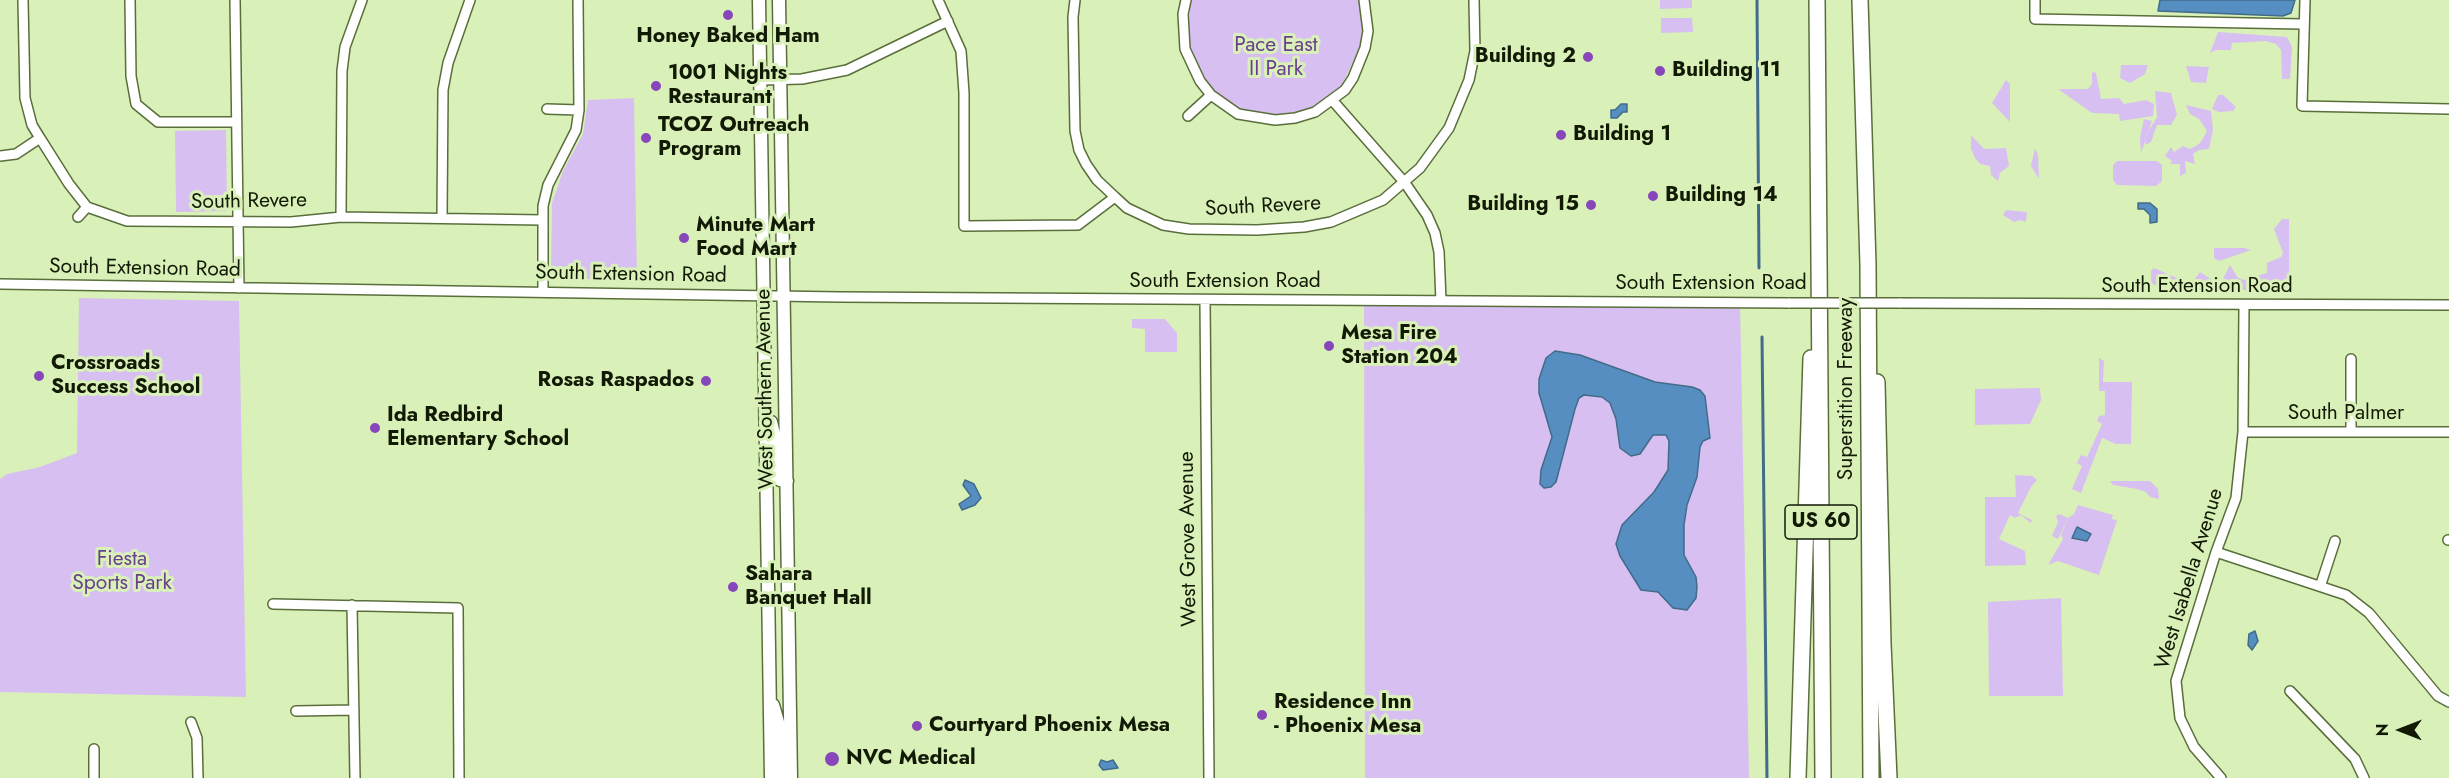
<!DOCTYPE html>
<style>
body{margin:0}
#map{position:relative;width:2449px;height:778px;overflow:hidden;background:#d9f1b9;font-family:Jost,sans-serif}
canvas{display:block}
.north{position:absolute;left:2371px;top:700px;width:60px;height:60px;-webkit-text-stroke:4px #d9f1b9;paint-order:stroke;rotate:270deg;font-size:16px;font-weight:700;line-height:24px;text-align:center;color:#121a06}
.north::after{content:'';display:block;margin:auto;width:21px;height:27px;background:#121a06;clip-path:polygon(50% 0,100% 100%,50% 72%,0 100%)}
</style>
<div id="map">
<canvas width="2449" height="778"></canvas>
<div class="north">N</div>
</div>
<script>
const ctx = document.querySelector('canvas').getContext('2d');
ctx.lineJoin = 'round';
function paint(path, color) {
  ctx.fillStyle = color;
  ctx.fill(path, 'evenodd');
}
function shape(rows) {
  const path = new Path2D();
  for (const r of rows) {
    path.moveTo(r[0], r[1]);
    for (let i = 2; i < r.length; i += 2) path.lineTo(r[i], r[i + 1]);
  }
  return path;
}
function strokePath(path, color, width, dash) {
  ctx.strokeStyle = color;
  ctx.lineWidth = width;
  ctx.lineCap = dash ? 'butt' : 'round';
  ctx.setLineDash(dash || []);
  ctx.stroke(path);
}
function write(font, color, halo, rows, align = 'center') {
  ctx.font = font + ' Jost,sans-serif';
  ctx.lineWidth = 6;
  ctx.setLineDash([]);
  ctx.textBaseline = 'middle';
  ctx.strokeStyle = halo;
  ctx.fillStyle = color;
  for (const [text, x, y, turn = 0] of rows) {
    ctx.save();
    ctx.translate(x, y);
    ctx.rotate((+turn || 0) * Math.PI / 180);
    ctx.textAlign = isNaN(turn) ? turn : align;
    if (halo) ctx.strokeText(text, 0, 0);
    ctx.fillText(text, 0, 0);
    ctx.restore();
  }
}
const green = shape([
 [1191,0,1359,0,1363,31,1360,47,1341,87,1313,108,1275,116,1240,109,1214,91,1195,64,1189,48,1188,33],
 [1660,0,1692,0,1692,8,1660,9],
 [1661,18,1692,18,1693,32,1661,33],
 [2218,32,2287,37,2292,47,2290,79,2282,79,2281,50,2276,44,2266,41,2232,43,2231,50,2216,50,2210,53],
 [2121,65,2148,65,2145,74,2130,83,2120,78],
 [2186,66,2209,67,2206,83,2191,82],
 [2092,72,2096,73,2101,99,2119,98,2124,104,2146,100,2154,104,2153,116,2120,121,2119,114,2092,113,2058,89,2088,89,2092,84],
 [2006,80,2010,84,2010,122,1992,103],
 [2155,91,2171,93,2177,115,2171,125,2157,125,2151,142,2145,145,2147,134,2157,117],
 [2218,95,2223,95,2236,107,2233,111,2219,112,2212,109],
 [634,98,637,282,555,277,551,271,552,203,563,171,583,134,588,100],
 [2186,105,2211,111,2213,130,2209,149,2199,150,2193,154,2195,164,2185,161,2186,173,2180,176,2180,164,2170,164,2172,161,2165,156,2171,147,2174,152,2183,146,2190,149,2196,146,2201,142,2207,131,2199,119,2190,114],
 [2144,119,2152,121,2141,153,2140,137],
 [226,130,227,211,176,212,175,131],
 [1971,135,1984,149,2006,148,2009,166,2000,173,1998,181,1991,175,1990,166,1980,164,1975,158,1971,149],
 [2035,148,2038,155,2039,179,2031,166],
 [2117,161,2157,161,2162,165,2162,181,2156,186,2117,185,2113,180,2113,165],
 [2006,210,2027,212,2026,222,2020,220,2014,222,2003,215],
 [2282,219,2289,219,2289,290,2163,290,2151,283,2151,271,2154,268,2186,282,2194,280,2200,272,2214,281,2222,281,2230,265,2238,278,2244,280,2267,273,2267,263,2281,257,2283,253,2274,229],
 [2214,248,2244,248,2251,250,2219,261,2214,258],
 [79,298,239,301,246,697,0,692,0,479,7,474,40,467,77,453],
 [1364,300,1740,302,1749,778,1365,778],
 [1132,319,1165,319,1177,333,1177,352,1145,352,1145,329,1132,328],
 [2099,358,2104,361,2103,382,2132,382,2131,444,2116,444,2102,438,2081,493,2072,489,2082,466,2077,463,2081,455,2087,457,2102,424,2097,421,2099,416,2105,415,2105,391,2099,391],
 [2040,388,2041,400,2030,424,1975,425,1975,389],
 [2015,475,2032,476,2037,480,2031,487,2018,513,2032,520,2031,523,2021,515,2015,518,2010,515,1999,539,2025,551,2026,565,1985,566,1985,497,2016,497],
 [2110,481,2150,481,2158,489,2159,499,2150,497,2146,492,2137,489,2113,485],
 [2078,505,2113,515,2112,519,2117,520,2099,575,2058,561,2048,565,2063,539,2061,535,2068,518,2074,514],
 [2059,514,2068,518,2058,539,2052,536,2058,522,2056,516],
 [2061,598,2063,696,1989,696,1988,602]
]);
const water = shape([
 [2160,0,2295,0,2291,13,2283,16,2158,11,2160,0],
 [1621,104,1627,104,1627,112,1623,112,1617,118,1611,118,1611,110,1615,110,1621,104],
 [2138,203,2150,203,2157,209,2157,222,2150,223,2150,215,2144,209,2138,209,2138,203],
 [1555,351,1580,355,1655,382,1692,387,1700,390,1705,396,1710,438,1703,441,1700,447,1697,477,1687,505,1684,525,1684,555,1696,577,1697,587,1696,598,1687,610,1673,608,1658,592,1641,590,1620,556,1616,544,1622,525,1654,492,1668,470,1669,441,1666,435,1653,435,1640,454,1631,456,1620,448,1616,419,1610,403,1602,397,1584,395,1579,398,1575,409,1556,482,1551,487,1544,488,1540,484,1541,470,1552,437,1539,393,1539,379,1546,358,1555,351],
 [965,480,974,484,981,498,975,505,962,510,959,504,971,496,963,485,965,480],
 [2077,527,2091,534,2087,541,2072,538,2077,527],
 [2255,631,2258,641,2252,650,2248,645,2249,634,2255,631],
 [1101,760,1107,762,1113,760,1118,768,1103,770,1099,765,1101,760]
]);
const stream = shape([
 [1757,0,1759,268],
 [1762,337,1767,778]
]);
const minor = shape([
 [23,0,25,98,32,125,40,138],
 [130,0,131,76,136,104,158,122,236,122],
 [235,0,239,288],
 [938,0,961,51,964,93,964,226,1078,225,1115,197,1127,208,1163,225,1189,229,1257,230,1304,227,1331,222,1383,200,1420,168,1449,128,1469,80,1475,51,1474,0],
 [1075,0,1073,17,1075,131,1079,150,1086,164,1097,180,1115,197],
 [1186,0,1183,14,1185,49,1200,81,1211,95,1238,114,1275,120,1295,118,1315,112,1345,90,1353,78,1365,48,1368,31,1364,0],
 [2035,0,2035,19,2302,24],
 [2305,0,2302,106,2449,109],
 [760,80,802,79,847,70,948,21],
 [1333,101,1405,183,1427,215,1435,233,1439,252,1441,301],
 [547,109,579,110],
 [1188,116,1211,95],
 [0,156,16,154,40,138,69,184,87,207,127,221,291,222,341,217,543,220],
 [78,217,87,207],
 [341,217,342,71,345,47,362,0],
 [442,218,443,90,448,63,470,0],
 [0,284,840,297,1790,303],
 [543,292,543,206,548,185,576,130,579,110,578,0],
 [1205,300,1209,778],
 [1899,303,2449,305],
 [2351,359,2351,432],
 [2243,432,2449,432],
 [2448,540,2449,540],
 [2216,552,2346,595,2369,613,2438,696,2449,702],
 [2321,584,2335,541],
 [273,604,458,608,459,778],
 [352,605,355,778],
 [2290,691,2355,759,2364,778],
 [296,711,354,710],
 [191,722,197,738,198,778],
 [94,749,94,778],
 [2221,778,2194,747,2180,718,2176,681,2216,552,2236,498,2243,432,2244,306]
]);
const major = shape([
 [759,0,771,778],
 [779,0,791,778],
 [771,422,775,438,776,475,780,480,787,481],
 [773,705,780,729,781,778]
]);
const highway = shape([
 [1817,0,1823,778],
 [1860,0,1868,265,1871,778],
 [1877,382,1883,644,1889,778],
 [1798,778,1811,358]
]);
const minorBridge = shape([
 [1790,303,1899,303]
]);
const markers = [
 [728,15,6,"#8846bb"],
 [1588,57,6,"#8846bb"],
 [1660,71,6,"#8846bb"],
 [656,86,6,"#8846bb"],
 [1561,135,6,"#8846bb"],
 [646,138,6,"#8846bb"],
 [1653,196,6,"#8846bb"],
 [1591,205,6,"#8846bb"],
 [684,238,6,"#8846bb"],
 [1329,346,6,"#8846bb"],
 [39,376,6,"#8846bb"],
 [706,381,6,"#8846bb"],
 [375,428,6,"#8846bb"],
 [733,587,6,"#8846bb"],
 [1262,715,6,"#8846bb"],
 [917,726,6,"#8846bb"],
 [832,759,8,"#8846bb"]
];
const shields = [
 [1821,522,72]
];
const shieldNames = [
 ["US 60",1821,522]
];
const poiNames = [
 ["Honey Baked Ham",728,37,"center"],
 ["Building 2",1576,57,"right"],
 ["Building 11",1672,71],
 ["1001 Nights",668,74],
 ["Restaurant",668,98],
 ["TCOZ Outreach",658,126],
 ["Program",658,150],
 ["Building 1",1573,135],
 ["Building 14",1665,196],
 ["Building 15",1579,205,"right"],
 ["Minute Mart",696,226],
 ["Food Mart",696,250],
 ["Mesa Fire",1341,334],
 ["Station 204",1341,358],
 ["Crossroads",51,364],
 ["Success School",51,388],
 ["Rosas Raspados",694,381,"right"],
 ["Ida Redbird",387,416],
 ["Elementary School",387,440],
 ["Sahara",745,575],
 ["Banquet Hall",745,599],
 ["Residence Inn",1274,703],
 ["- Phoenix Mesa",1274,727],
 ["Courtyard Phoenix Mesa",929,726],
 ["NVC Medical",846,759]
];
const parkNames = [
 ["Pace East",1276,46],
 ["II Park",1276,70],
 ["Fiesta",122,560],
 ["Sports Park",122,584]
];
const streetNames = [
 ["South Revere",249,202,-1],
 ["South Revere",1263,207,-3],
 ["South Extension Road",145,269,1],
 ["South Extension Road",631,275,1],
 ["South Extension Road",1225,282],
 ["South Extension Road",1711,284],
 ["South Extension Road",2197,287],
 ["West Southern Avenue",766,389,-91],
 ["Superstition Freeway",1847,389,-90],
 ["South Palmer",2346,414],
 ["West Grove Avenue",1189,539,-91],
 ["West Isabella Avenue",2190,579,-73]
];
paint(green, '#d8bff1');
paint(water, '#568ec1');
strokePath(water, '#426b89', 1.5);
strokePath(stream, '#426b89', 3);
strokePath(minor, '#5a6e3c', 12);
strokePath(major, '#5a6e3c', 15);
strokePath(highway, '#5a6e3c', 18);
strokePath(minor, '#fff', 9);
strokePath(major, '#fff', 12);
strokePath(highway, '#fff', 15);
strokePath(minorBridge, '#5a6e3c', 12, []);
strokePath(minorBridge, '#fff', 9);
for (const [x, y, r, color] of markers) {
  const dot = new Path2D();
  dot.arc(x, y, r, 0, 2 * Math.PI);
  ctx.fillStyle = color;
  ctx.fill(dot);
  strokePath(dot, '#d9f1b9', 2);
}
for (const [x, y, w] of shields) {
  const box = new Path2D();
  box.roundRect(x - w / 2, y - 17, w, 34, 4.5);
  ctx.fillStyle = '#d9f1b9';
  ctx.fill(box);
  strokePath(box, '#121a06', 1.5);
}
write('bold 20px', '#121a06', null, shieldNames);
write('bold 21px', '#121a06', '#d9f1b9', poiNames, 'left');
write('21px', '#693f8c', '#d9f1b9', parkNames);
write('21px', '#121a06', '#d9f1b9', streetNames);
</script>
